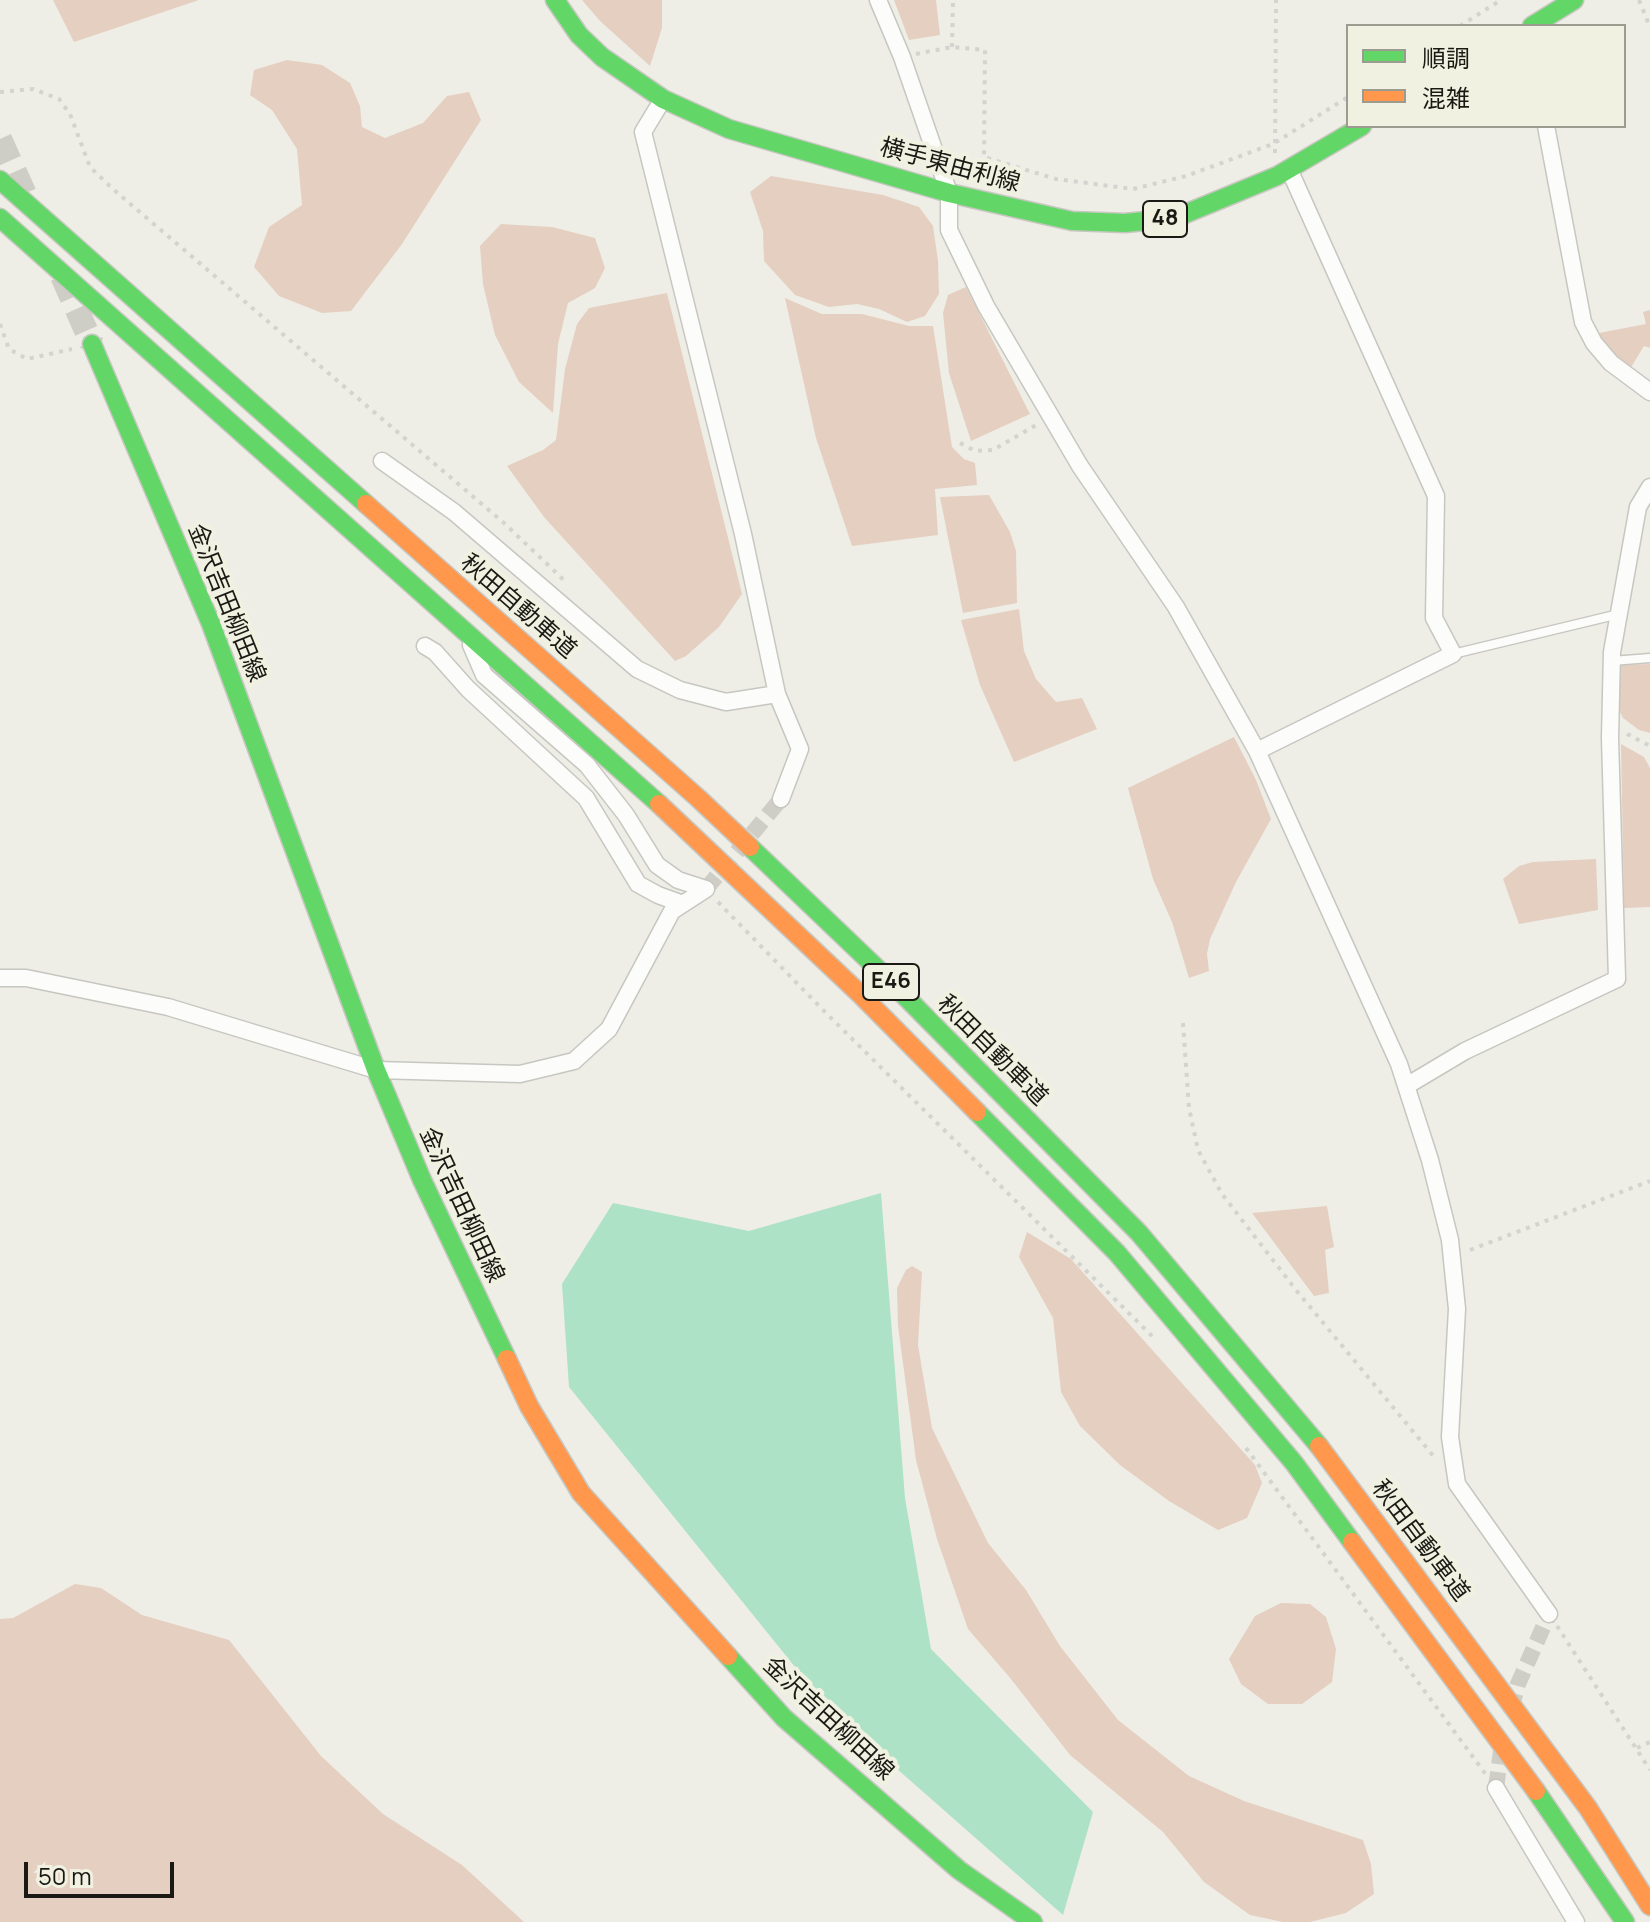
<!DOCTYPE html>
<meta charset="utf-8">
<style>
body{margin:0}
#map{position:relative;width:1650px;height:1922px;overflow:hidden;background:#eeeee6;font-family:Manrope,"Noto Sans JP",sans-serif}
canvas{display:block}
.legend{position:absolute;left:1346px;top:24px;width:280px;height:104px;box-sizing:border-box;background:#f1f1e2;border:2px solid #9b9b90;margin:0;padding:10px 14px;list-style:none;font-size:24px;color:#1a1914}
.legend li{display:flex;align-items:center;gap:16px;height:40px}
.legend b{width:40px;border:2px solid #9b9b90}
.scale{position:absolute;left:24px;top:1862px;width:150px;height:36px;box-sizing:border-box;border:4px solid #1a1914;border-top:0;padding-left:10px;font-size:24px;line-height:28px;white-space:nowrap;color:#1a1914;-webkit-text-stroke:6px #f1f1e2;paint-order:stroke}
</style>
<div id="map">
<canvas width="1650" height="1922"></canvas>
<ul class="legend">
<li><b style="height:10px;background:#63d668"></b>順調</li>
<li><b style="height:10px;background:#ff974d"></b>混雑</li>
</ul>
<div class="scale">50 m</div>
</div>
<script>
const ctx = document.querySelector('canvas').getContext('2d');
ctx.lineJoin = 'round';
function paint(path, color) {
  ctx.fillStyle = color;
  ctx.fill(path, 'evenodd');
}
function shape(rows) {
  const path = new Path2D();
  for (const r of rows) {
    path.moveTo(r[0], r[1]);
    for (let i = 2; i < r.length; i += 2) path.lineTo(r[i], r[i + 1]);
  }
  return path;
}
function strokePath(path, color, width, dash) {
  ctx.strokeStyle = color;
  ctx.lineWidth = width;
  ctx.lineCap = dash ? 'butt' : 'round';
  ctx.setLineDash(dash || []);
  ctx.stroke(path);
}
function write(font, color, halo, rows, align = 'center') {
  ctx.font = font + ' Manrope,"Noto Sans JP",sans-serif';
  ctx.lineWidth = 8;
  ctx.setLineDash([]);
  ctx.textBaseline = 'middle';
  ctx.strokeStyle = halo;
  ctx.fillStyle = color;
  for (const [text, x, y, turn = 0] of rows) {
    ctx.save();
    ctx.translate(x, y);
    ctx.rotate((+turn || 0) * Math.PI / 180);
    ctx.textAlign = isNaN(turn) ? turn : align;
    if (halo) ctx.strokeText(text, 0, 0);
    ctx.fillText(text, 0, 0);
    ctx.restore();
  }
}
const green = shape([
 [53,0,199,0,74,42],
 [582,0,662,0,662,28,650,66,600,21],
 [894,0,936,0,940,35,909,40],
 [287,60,322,65,350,83,360,106,362,127,385,138,423,123,447,96,469,92,481,120,402,244,351,311,322,313,279,296,254,267,269,227,302,205,297,149,272,110,250,95,254,70],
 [771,176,883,195,919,207,933,226,938,261,939,294,925,316,907,322,879,309,857,304,829,307,795,295,764,261,763,231,750,192],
 [501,224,552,227,595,238,605,268,595,288,568,303,558,344,553,413,519,382,495,335,483,284,480,246],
 [966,287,1030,414,971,441,949,373,943,313,948,295],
 [667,293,742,594,719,627,686,656,675,661,544,517,507,466,543,450,556,440,565,369,577,324,589,308],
 [785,298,822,314,862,314,909,326,933,326,952,447,964,459,975,463,977,485,935,489,938,535,852,546,816,438],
 [1650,310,1650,348,1644,346,1630,369,1605,345,1599,333,1646,324,1643,312],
 [989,495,1010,532,1016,551,1017,603,963,613,940,497],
 [1019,609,1024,651,1036,679,1056,702,1082,698,1097,729,1014,762,980,685,961,620],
 [1650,664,1650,733,1639,730,1623,718,1619,710,1619,665],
 [1234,737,1256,780,1271,819,1236,882,1210,939,1207,954,1209,971,1189,978,1172,922,1153,879,1128,788],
 [1621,744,1644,757,1650,768,1650,907,1624,908],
 [1596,859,1598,910,1519,924,1503,879,1519,866,1533,862],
 [1327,1206,1334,1247,1325,1250,1329,1293,1314,1296,1252,1213],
 [1027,1232,1071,1259,1255,1465,1262,1483,1247,1518,1218,1530,1169,1501,1120,1465,1080,1426,1061,1392,1053,1318,1019,1257],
 [912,1266,922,1272,918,1345,932,1428,988,1543,1026,1590,1060,1646,1118,1720,1189,1776,1244,1801,1363,1840,1371,1864,1374,1894,1346,1913,1310,1922,1283,1922,1250,1915,1204,1882,1163,1832,1070,1755,1011,1679,968,1629,937,1539,916,1460,898,1326,897,1288,906,1270],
 [75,1584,101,1588,142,1615,229,1640,321,1756,383,1814,462,1865,524,1922,0,1922,0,1619,13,1618],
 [1281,1603,1310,1604,1326,1617,1336,1649,1332,1682,1302,1704,1268,1704,1241,1684,1229,1659,1255,1616]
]);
const water = shape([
 [881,1193,905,1498,931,1649,1093,1812,1063,1915,829,1709,569,1387,562,1284,613,1203,749,1231]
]);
const streetTunnel = shape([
 [706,889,781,799],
 [1511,1709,1518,1684,1549,1614],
 [1496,1788,1502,1743]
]);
const secondaryTunnel = shape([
 [0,139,29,203],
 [62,276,92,344]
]);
const path = shape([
 [1639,0,1650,27],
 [1460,26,1501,0],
 [952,47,953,0],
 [916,54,952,47,985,50,984,157,1056,179,1133,189,1186,176,1273,144,1348,97],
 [0,92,33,89,59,99,70,114,90,167,114,190,504,523,567,583],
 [1275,153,1276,0],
 [0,324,9,349,27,359,72,349],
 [960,443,975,451,993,450,1038,424],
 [1627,734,1650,746],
 [718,902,823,1010,1153,1337],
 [1183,1023,1189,1108,1198,1150,1222,1194,1296,1290,1435,1458],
 [1470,1250,1650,1181],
 [1246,1448,1487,1776],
 [1557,1626,1650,1770],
 [1637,1748,1650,1742]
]);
const lane = shape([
 [1453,654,1619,614],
 [1612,661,1650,658]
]);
const street = shape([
 [878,0,902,57,949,193,949,230,986,306,1080,466,1176,607,1257,751,1399,1064,1430,1160,1450,1240,1457,1309,1450,1437,1457,1484,1549,1614],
 [663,99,643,132,743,534,777,694,800,749,781,799],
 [1546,126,1583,322,1594,343,1611,363,1650,392],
 [382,461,454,512,637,669,680,690,726,702,777,694],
 [471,645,484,675,587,765,626,815,657,865,678,880,706,889],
 [425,646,435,652,468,689,586,798,638,884,658,895,683,904],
 [1257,751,1453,654,1434,618,1436,496,1289,169],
 [0,978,26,978,168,1007,376,1070,520,1074,574,1061,609,1029,672,911,706,889],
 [1408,1085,1465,1051,1617,979,1610,738,1612,652,1638,507,1650,487],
 [1496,1788,1576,1922]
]);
const fast = shape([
 [555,0,579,35,602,57,663,99,729,129,949,193,1072,221,1125,223,1175,218,1277,176,1362,126],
 [1532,26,1574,0],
 [0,180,366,504],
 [0,218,659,804],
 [92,344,211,624,376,1070,422,1180,507,1359],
 [750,847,885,976,1139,1233,1319,1446],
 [977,1112,1117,1253,1294,1463,1352,1542],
 [728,1656,784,1718,959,1870,1033,1922],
 [1536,1791,1625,1922]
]);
const slow = shape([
 [366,504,698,798,750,847],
 [659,804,860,994,977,1112],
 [507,1359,529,1406,581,1493,728,1656],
 [1319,1446,1588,1808,1650,1906],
 [1352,1542,1536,1791]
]);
const shields = [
 [1165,219,44],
 [891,982,56]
];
const shieldNames = [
 ["48",1165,219],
 ["E46",891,982]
];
const streetNames = [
 ["横手東由利線",950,166,15],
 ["金沢吉田柳田線",226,603,68],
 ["秋田自動車道",518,607,41],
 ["秋田自動車道",992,1051,45],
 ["金沢吉田柳田線",461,1205,65],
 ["秋田自動車道",1420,1541,53],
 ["金沢吉田柳田線",828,1719,43]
];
paint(green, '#e5cfc0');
paint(water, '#aee2c6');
strokePath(streetTunnel, '#cecec6', 16, [16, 8]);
strokePath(secondaryTunnel, '#cecec6', 24, [24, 12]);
strokePath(lane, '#c7c7c1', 11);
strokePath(street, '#c7c7c1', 19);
strokePath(fast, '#c7c7c1', 21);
strokePath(slow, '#c7c7c1', 21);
strokePath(path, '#d3d3d0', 4, [4, 6]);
strokePath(lane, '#fcfcfb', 8);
strokePath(street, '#fcfcfb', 16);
strokePath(fast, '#63d668', 18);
strokePath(slow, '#ff974d', 18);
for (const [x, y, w] of shields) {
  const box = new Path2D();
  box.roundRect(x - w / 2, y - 18, w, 36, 6);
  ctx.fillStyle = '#f1f1e2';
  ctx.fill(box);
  strokePath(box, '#1a1914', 2);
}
write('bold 22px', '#1a1914', null, shieldNames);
write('24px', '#1a1914', '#f1f1e2', streetNames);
</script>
